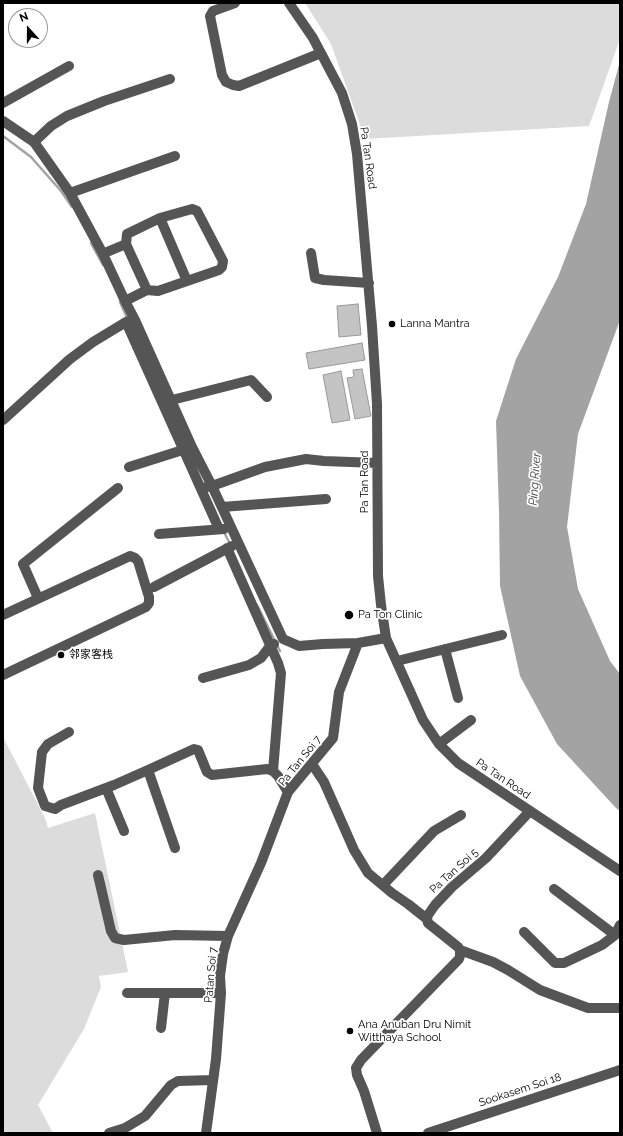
<!DOCTYPE html>
<meta charset="utf-8">
<style>
body{margin:0}
#map{position:relative;width:623px;height:1136px;overflow:hidden;background:#fff;font-family:Raleway,sans-serif}
canvas{display:block}
.frame{position:absolute;inset:0;border:4px solid #000;pointer-events:none}
.north{position:absolute;left:8px;top:8px;width:40px;height:40px;box-sizing:border-box;background:#fff;border:1px solid #999;border-radius:50%;rotate:339deg;font-size:11px;font-weight:700;line-height:16px;text-align:center;color:#000}
.north::after{content:'';display:block;margin:auto;width:14px;height:18px;background:#000;clip-path:polygon(50% 0,100% 100%,50% 72%,0 100%)}
</style>
<div id="map">
<canvas width="623" height="1136"></canvas>
<div class="frame"></div>
<div class="north">N</div>
</div>
<script>
const ctx = document.querySelector('canvas').getContext('2d');
ctx.lineJoin = 'round';
function paint(path, color) {
  ctx.fillStyle = color;
  ctx.fill(path, 'evenodd');
}
function shape(rows) {
  const path = new Path2D();
  for (const r of rows) {
    path.moveTo(r[0], r[1]);
    for (let i = 2; i < r.length; i += 2) path.lineTo(r[i], r[i + 1]);
  }
  return path;
}
function strokePath(path, color, width, dash) {
  ctx.strokeStyle = color;
  ctx.lineWidth = width;
  ctx.lineCap = dash ? 'butt' : 'round';
  ctx.setLineDash(dash || []);
  ctx.stroke(path);
}
function write(font, color, halo, rows, align = 'center') {
  ctx.font = font + ' Raleway,"Noto Sans SC",sans-serif';
  ctx.lineWidth = 3.5;
  ctx.setLineDash([]);
  ctx.textBaseline = 'middle';
  ctx.strokeStyle = halo;
  ctx.fillStyle = color;
  for (const [text, x, y, turn = 0] of rows) {
    ctx.save();
    ctx.translate(x, y);
    ctx.rotate((+turn || 0) * Math.PI / 180);
    ctx.textAlign = isNaN(turn) ? turn : align;
    if (halo) ctx.strokeText(text, 0, 0);
    ctx.fillText(text, 0, 0);
    ctx.restore();
  }
}
const green = shape([
 [305,3,620,3,620,39,589,126,365,139,331,44],
 [3,737,45,818,48,828,95,813,128,972,99,976,101,987,84,1029,38,1105,53,1133,3,1133]
]);
const water = shape([
 [620,61,620,320,578,434,567,527,578,589,610,661,620,674,620,811,616,808,557,744,520,676,500,586,499,511,496,421,516,359,558,277,586,204,609,102]
]);
const stream = shape([
 [3,136,31,157,61,191,72,207],
 [91,243,103,265],
 [120,302,128,320],
 [224,532,230,544],
 [257,605,280,651]
]);
const building = shape([
 [358,304,361,335,339,337,337,306,358,304],
 [362,343,365,360,309,369,306,353,362,343],
 [362,369,371,416,355,419,347,378,354,377,353,370,362,369],
 [341,371,350,420,332,423,323,375,341,371]
]);
const minor = shape([
 [235,3,213,11,210,16,222,75,226,82,233,85,239,86,321,53],
 [289,3,313,38,342,93,352,124,357,154,372,326,377,404,378,576,381,605,386,638,423,720,439,744,458,763,620,871],
 [3,103,69,66],
 [3,121,34,142,70,193,103,254,125,301,135,320,192,447,212,486,283,639,299,646,323,644,358,643],
 [34,142,51,126,67,116,104,101,170,79],
 [70,193,175,156],
 [160,218,192,209,197,211,223,261,222,267,219,270,187,281],
 [126,244,147,290],
 [107,252,126,244,127,234,160,218,187,281,158,291,147,290,125,301],
 [311,253,315,278,324,280,369,283],
 [126,322,219,529],
 [167,402,172,400,251,380,267,397],
 [3,420,70,359,93,342,126,322,132,320],
 [129,467,189,448],
 [206,487,212,486,265,467,306,459,324,461,377,463],
 [222,507,326,499],
 [159,534,224,529],
 [227,548,278,663,281,673,273,771],
 [154,587,232,546],
 [38,598,23,564,118,488],
 [3,615,130,556,135,558,138,561,149,597,149,603,146,607,3,675],
 [445,649,458,698],
 [397,661,502,635],
 [203,678,249,665,261,658,270,646,274,644],
 [69,732,48,744,42,752,38,788,45,806,55,809,61,805,114,785,148,770,194,749,198,750,207,772,212,775,267,769,273,771,278,776,288,792],
 [439,744,471,720],
 [312,764,324,782,354,850,368,873,392,893,408,904,427,919],
 [148,770,175,848],
 [106,788,124,831],
 [98,875,111,931,115,938,124,940,175,935,228,936],
 [383,885,434,831,461,815],
 [554,889,615,935,620,925],
 [524,932,555,963,564,963,602,945,615,935],
 [460,950,493,962,508,970,540,990,588,1008,620,1008],
 [127,993,221,993],
 [161,1028,165,993],
 [109,1133,125,1128,145,1116,171,1085,178,1081,213,1080],
 [206,1133,216,1059,221,993,220,976,223,954,228,936,261,863,288,792,333,738,339,692,358,643,386,638],
 [377,1133,364,1091,357,1075,356,1068,361,1060,459,959,460,956,460,950,458,947,428,923,427,919,428,915,435,905,452,887,486,858,530,811],
 [428,1133,620,1070]
]);
const markers = [
 [392,324,4,"#000"],
 [349,615,5,"#000"],
 [61,655,4,"#000"],
 [350,1031,4,"#000"]
];
const streetNames = [
 ["Pa Tan Road",368,158,82],
 ["Pa Tan Road",365,482,-90],
 ["Pa Tan Soi 7",300,761,-51],
 ["Pa Tan Road",503,779,34],
 ["Pa Tan Soi 5",454,871,-42],
 ["Patan Soi 7",211,975,-85],
 ["Sookasem Soi 18",520,1090,-18]
];
const poiNames = [
 ["Lanna Mantra",400,324],
 ["Pa Ton Clinic",358,615],
 ["邻家客栈",69,655],
 ["Ana Anuban Dru Nimit",358,1025],
 ["Witthaya School",358,1038]
];
const waterNames = [
 ["Ping River",535,479,-86]
];
paint(green, '#dcdcdc');
paint(water, '#a3a3a3');
strokePath(stream, '#a3a3a3', 2.5);
paint(building, '#c4c4c4');
strokePath(building, '#999', 1);
strokePath(minor, '#555', 10);
for (const [x, y, r, color] of markers) {
  const dot = new Path2D();
  dot.arc(x, y, r, 0, 2 * Math.PI);
  ctx.fillStyle = color;
  ctx.fill(dot);
  strokePath(dot, '#fff', 1.5);
}
write('11px', '#000', '#fff', streetNames);
write('11px', '#000', '#fff', poiNames, 'left');
write('italic 12px', '#444', '#fff', waterNames);
</script>
